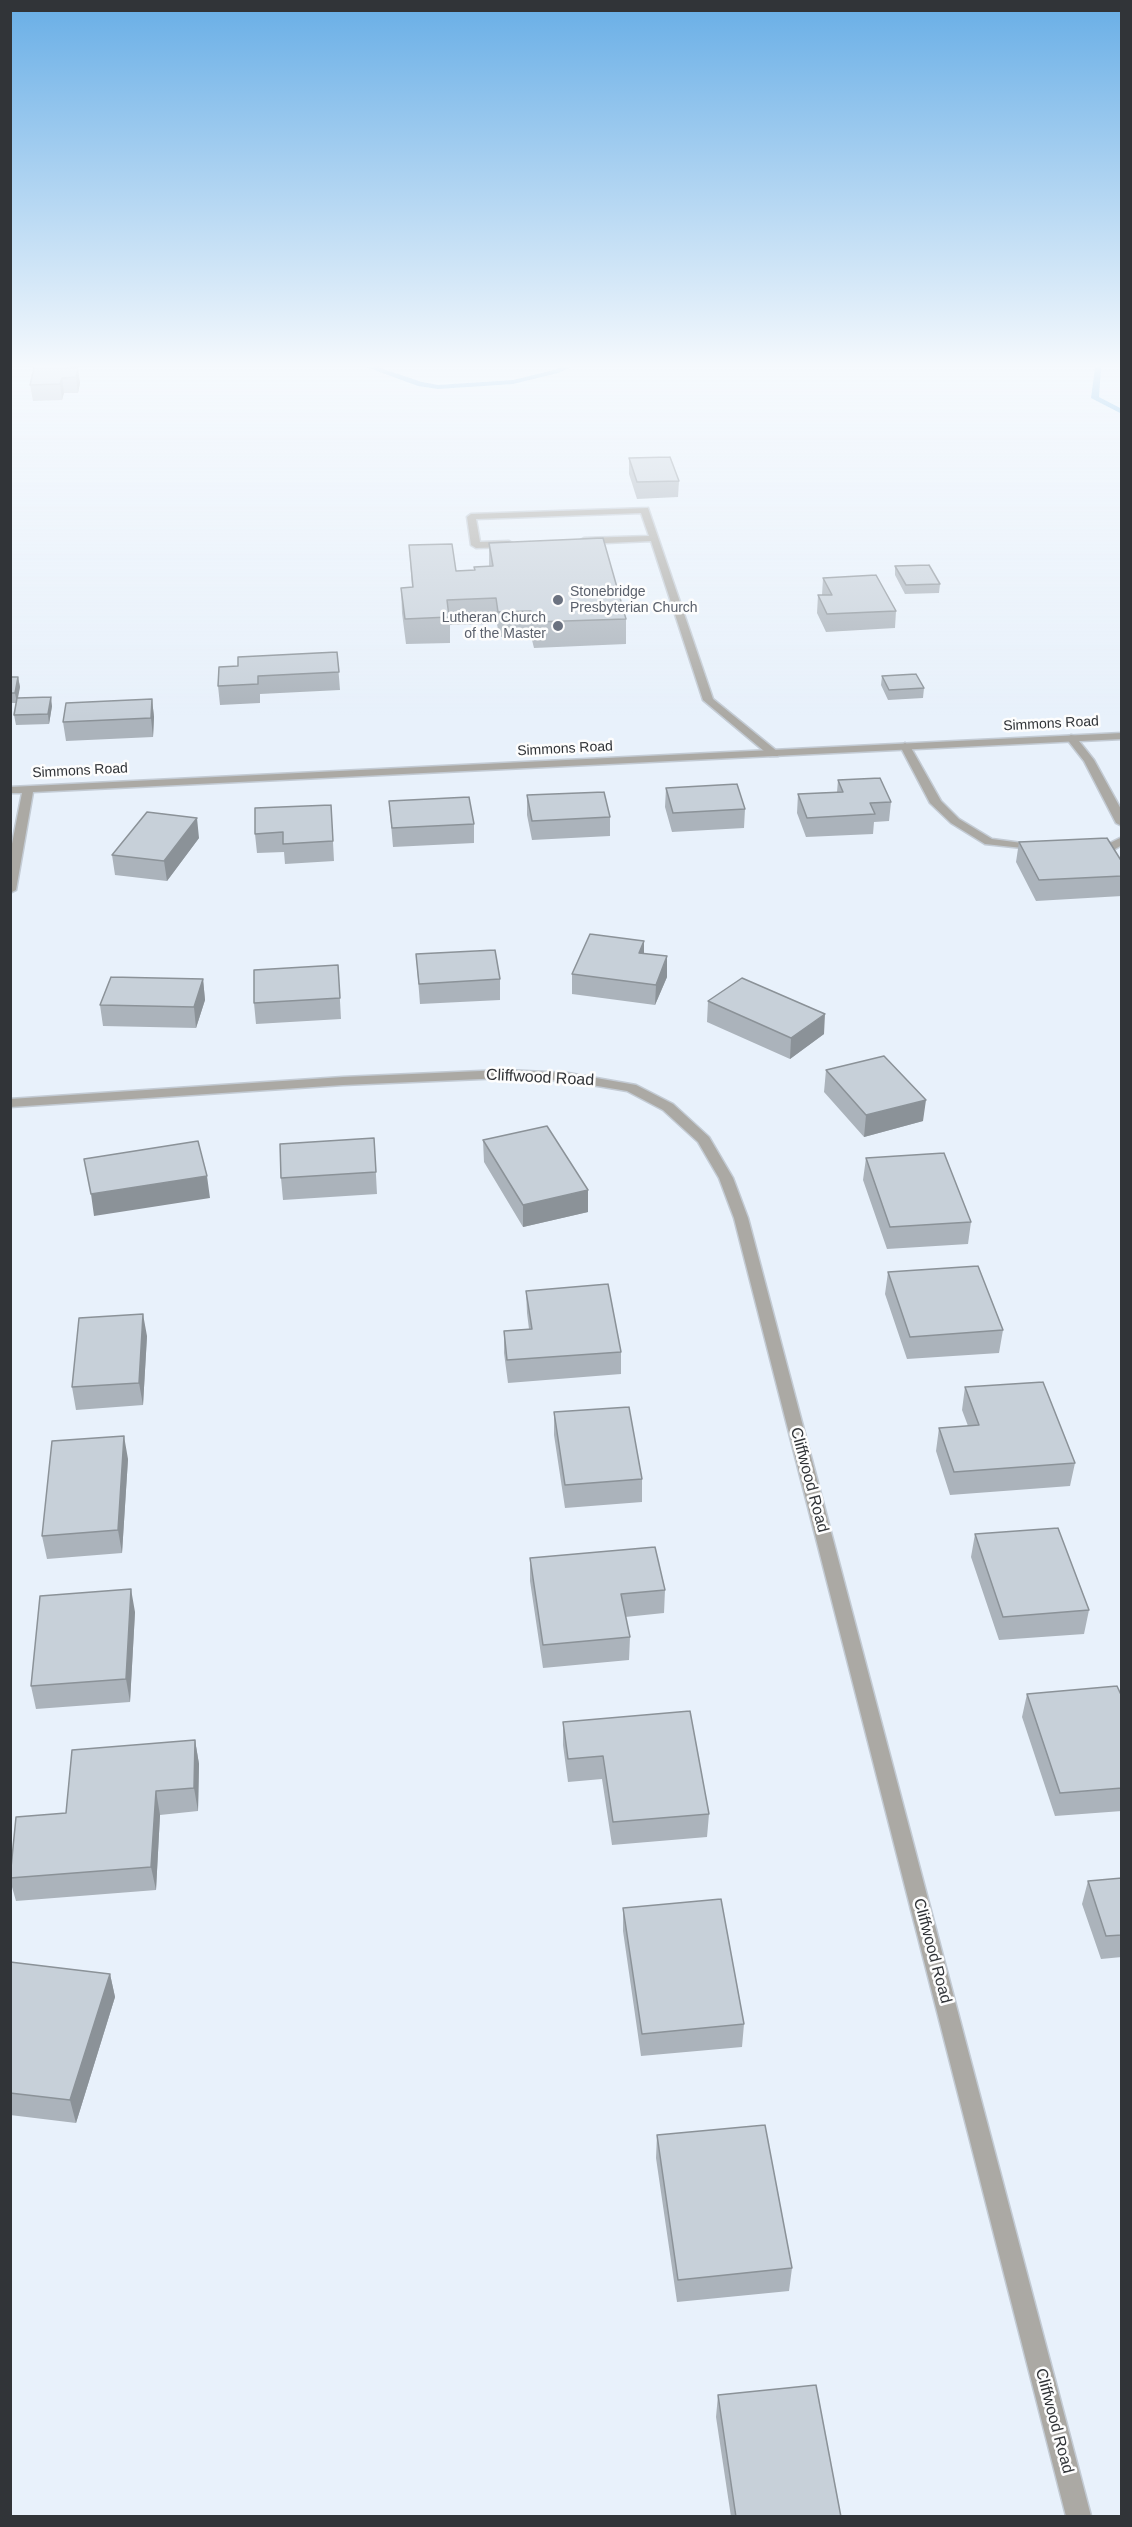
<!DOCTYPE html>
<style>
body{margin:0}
#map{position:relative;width:1132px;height:2527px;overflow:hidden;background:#e8f1fb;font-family:Arial,sans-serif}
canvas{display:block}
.frame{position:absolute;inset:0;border:12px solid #313438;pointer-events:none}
</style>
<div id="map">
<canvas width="1132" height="2527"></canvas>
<div class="frame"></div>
</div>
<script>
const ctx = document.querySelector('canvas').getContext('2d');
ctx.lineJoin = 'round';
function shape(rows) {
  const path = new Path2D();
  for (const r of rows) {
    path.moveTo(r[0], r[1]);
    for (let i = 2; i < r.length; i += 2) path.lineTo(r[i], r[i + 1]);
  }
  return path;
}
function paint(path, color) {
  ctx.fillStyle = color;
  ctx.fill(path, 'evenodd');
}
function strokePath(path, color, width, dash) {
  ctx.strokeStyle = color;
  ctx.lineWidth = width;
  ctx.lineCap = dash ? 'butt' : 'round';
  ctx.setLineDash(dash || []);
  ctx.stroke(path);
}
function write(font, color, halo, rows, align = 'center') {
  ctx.font = font + ' Arial,sans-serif';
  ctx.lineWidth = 5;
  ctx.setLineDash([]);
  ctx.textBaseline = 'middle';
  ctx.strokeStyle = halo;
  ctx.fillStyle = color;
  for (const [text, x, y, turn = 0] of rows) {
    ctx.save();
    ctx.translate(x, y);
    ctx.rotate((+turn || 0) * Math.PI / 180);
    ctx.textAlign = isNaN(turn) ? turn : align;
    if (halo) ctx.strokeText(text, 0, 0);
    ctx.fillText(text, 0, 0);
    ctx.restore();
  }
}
const stream = shape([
 [358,364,368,364,422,382,438,385,513,380,554,370,569,364,578,364,558,373,513,384,438,389,418,386,358,364],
 [1093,364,1099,364,1101,368,1099,397,1122,409,1122,414,1091,398,1095,368,1093,364]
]);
const lane = shape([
 [648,508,713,699,778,752,778,756,770,756,703,700,651,541,584,544,579,541,584,538,649,536,641,513,476,519,480,542,509,541,514,544,509,547,476,548,471,545,467,517,471,514,648,508],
 [1071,735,1075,736,1094,760,1122,811,1122,826,1116,823,1084,761,1066,738,1071,735],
 [905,743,910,746,941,801,959,819,992,839,1037,845,1043,848,1041,850,985,844,951,823,930,803,900,746,905,743],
 [1122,837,1122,845,1110,852,1094,852,1088,849,1094,846,1104,846,1122,837]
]);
const street = shape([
 [1122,733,1122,739,33,792,16,890,10,893,10,854,22,793,10,793,10,787,1122,733],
 [504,1070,568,1073,636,1085,673,1104,709,1137,733,1178,748,1218,1091,2516,1066,2516,734,1218,719,1178,698,1142,663,1110,627,1091,568,1081,504,1078,343,1085,10,1107,10,1099,343,1077,504,1070]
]);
const wall = shape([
 [69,364,70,368,80,383,78,393,64,393,62,400,33,401,30,385],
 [629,458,679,481,678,497,637,499,629,474],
 [489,543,626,619,626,644,534,648,531,636,499,637,497,624,450,625,450,643,406,644,402,613,401,588,412,587,409,545,456,571,474,570,474,567,489,566],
 [895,566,940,584,939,593,905,594,895,575],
 [823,578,896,611,895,628,826,632,817,613,818,595,822,595],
 [337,652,340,690,260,694,260,703,220,705,218,686,238,666],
 [882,676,924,688,923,698,888,700,881,685],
 [10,677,18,677,20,687,17,698,52,706,49,724,16,725,14,715,17,703,10,703],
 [152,699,154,717,153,737,66,741,63,722],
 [838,780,891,802,889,821,874,822,873,834,806,837,797,813,798,794,837,792],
 [666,788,745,809,744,828,672,832,665,807],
 [527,795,610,817,610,836,532,840,527,815],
 [389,801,474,824,474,843,393,847],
 [331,805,334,861,285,864,284,852,257,853,255,834],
 [199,838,167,881,115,875,112,855],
 [1019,842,1122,862,1122,896,1036,901,1016,862],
 [644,941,644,953,667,977,655,1005,572,994,572,974],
 [416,954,500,979,500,1000,420,1004],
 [338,965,341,1019,256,1024,254,1003],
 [203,979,205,1000,196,1028,103,1026,100,1005],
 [708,1001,824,1034,790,1059,707,1022],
 [826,1070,923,1121,864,1137,824,1092],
 [374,1138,377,1194,283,1200,281,1178],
 [483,1140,588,1190,588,1212,523,1227,484,1162],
 [866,1158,971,1222,968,1244,887,1249,863,1180],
 [888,1272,1003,1330,999,1353,907,1359,885,1294],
 [526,1291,621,1352,621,1374,508,1383,504,1353,504,1331,529,1329,527,1313],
 [147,1336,143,1405,76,1410,72,1387],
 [965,1387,1075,1463,1070,1486,950,1495,936,1451,939,1428,968,1426,962,1410],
 [554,1412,642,1479,642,1502,565,1508,554,1435],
 [128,1459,122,1553,47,1559,42,1536],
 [975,1534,1089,1610,1084,1634,999,1640,971,1557],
 [530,1558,665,1590,664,1613,625,1617,630,1637,629,1660,543,1668,530,1581],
 [135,1612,130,1702,36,1709,31,1686],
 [1027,1694,1122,1697,1122,1811,1055,1816,1022,1717],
 [563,1722,709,1814,707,1837,612,1845,602,1779,568,1782,563,1745],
 [195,1740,199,1764,198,1811,160,1815,156,1890,16,1901,10,1880,10,1875],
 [1122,1878,1122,1957,1101,1959,1082,1904,1088,1881],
 [623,1908,744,2024,742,2047,641,2056,623,1931],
 [10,1962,110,1974,115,1997,76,2123,10,2115],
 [657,2135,792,2268,789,2291,677,2302,656,2158],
 [718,2395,841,2517,731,2517,716,2417]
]);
const shadedWall = shape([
 [78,368,80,383,78,393,76,377],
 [62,378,64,393,62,400,60,384],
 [18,677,20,687,17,703,15,693],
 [51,697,52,706,49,724,48,714],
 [152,699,154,717,153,737,151,718],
 [197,818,199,838,167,881,164,861],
 [644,941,644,962,639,953],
 [667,956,667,977,655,1005,656,985],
 [203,979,205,1000,196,1028,194,1007],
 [825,1014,824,1034,790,1059,791,1038],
 [926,1100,923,1121,864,1137,866,1115],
 [207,1176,210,1198,94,1216,91,1194],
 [588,1190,588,1212,523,1227,523,1205],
 [143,1314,147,1336,143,1405,139,1383],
 [124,1436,128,1459,122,1553,118,1530],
 [131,1589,135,1612,130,1702,126,1679],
 [195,1740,199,1764,198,1811,194,1788],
 [156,1791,160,1815,156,1890,151,1867],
 [110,1974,115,1997,76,2123,70,2100]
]);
const building = shape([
 [35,364,67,364,66,368,78,368,76,377,62,378,60,384,30,385,35,364],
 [670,457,679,481,637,482,629,458,670,457],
 [603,538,626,619,534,622,531,611,498,612,496,598,447,600,449,617,405,619,401,588,413,587,409,545,452,544,456,571,475,570,474,567,493,566,489,543,603,538],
 [929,565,940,584,906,585,895,566,929,565],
 [876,575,896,611,827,614,818,595,832,595,823,578,876,575],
 [337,652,339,672,258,676,258,684,218,686,219,667,238,666,238,657,337,652],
 [916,674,924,688,889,690,882,676,916,674],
 [10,677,18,677,15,693,10,693,10,677],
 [51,697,48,714,14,715,17,698,51,697],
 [152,699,151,718,63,722,66,703,152,699],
 [880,778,891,802,870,803,875,814,807,818,798,794,843,792,838,780,880,778],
 [737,784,745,809,673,813,666,788,737,784],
 [604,792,610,817,532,821,527,795,604,792],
 [469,797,474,824,392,828,389,801,469,797],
 [331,805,333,841,283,844,283,832,255,834,255,808,331,805],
 [147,812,197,818,164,861,112,855,147,812],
 [1107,838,1122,862,1122,876,1039,880,1019,842,1107,838],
 [590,934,644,941,639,953,667,956,656,985,572,974,590,934],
 [495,950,500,979,419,984,416,954,495,950],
 [338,965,340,998,254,1003,254,970,338,965],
 [111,977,203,979,194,1007,100,1005,111,977],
 [742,978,825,1014,791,1038,708,1001,742,978],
 [884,1056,926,1100,866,1115,826,1070,884,1056],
 [547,1126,588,1190,523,1205,483,1140,547,1126],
 [374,1138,376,1172,281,1178,280,1144,374,1138],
 [198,1141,207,1176,91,1194,84,1159,198,1141],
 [944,1153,971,1222,890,1227,866,1158,944,1153],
 [978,1266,1003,1330,910,1337,888,1272,978,1266],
 [608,1284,621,1352,507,1360,504,1331,532,1329,526,1291,608,1284],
 [143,1314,139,1383,72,1387,79,1318,143,1314],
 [1043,1382,1075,1463,954,1472,939,1428,979,1425,965,1387,1043,1382],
 [629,1407,642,1479,565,1485,554,1412,629,1407],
 [124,1436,118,1530,42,1536,52,1441,124,1436],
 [1058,1528,1089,1610,1003,1617,975,1534,1058,1528],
 [655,1547,665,1590,621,1594,630,1637,543,1645,530,1558,655,1547],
 [131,1589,126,1679,31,1686,40,1596,131,1589],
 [1117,1686,1122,1697,1122,1788,1060,1793,1027,1694,1117,1686],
 [690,1711,709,1814,613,1822,603,1756,568,1759,563,1722,690,1711],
 [195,1740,194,1788,156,1791,151,1867,10,1878,16,1817,66,1813,72,1750,195,1740],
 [1122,1878,1122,1935,1106,1936,1088,1881,1122,1878],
 [721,1899,744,2024,642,2034,623,1908,721,1899],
 [10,1962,110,1974,70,2100,10,2093,10,1962],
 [765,2125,792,2268,678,2280,657,2135,765,2125],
 [816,2385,841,2517,736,2517,718,2395,816,2385]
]);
const markers = [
 [558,600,6,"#6b7280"],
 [558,626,6,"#6b7280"]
];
const farWorshipnames = [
 ["Stonebridge",570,592],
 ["Presbyterian Church",570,608],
 ["Lutheran Church",546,618,"right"],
 ["of the Master",546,634,"right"]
];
const farStreetnames = [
 ["Simmons Road",1051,724,-3],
 ["Simmons Road",565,749,-3],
 ["Simmons Road",80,771,-3]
];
const streetNames = [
 ["Cliffwood Road",540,1078,3],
 ["Cliffwood Road",809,1480,75],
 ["Cliffwood Road",932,1951,75],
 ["Cliffwood Road",1054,2421,75]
];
paint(stream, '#49a4e2');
strokePath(lane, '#c3cbd4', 3);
strokePath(street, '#c3cbd4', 3);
paint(lane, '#aba9a4');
paint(street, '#aba9a4');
paint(wall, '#abb3bb');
paint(shadedWall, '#8b9298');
paint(building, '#c7d0d9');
strokePath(building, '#8b9298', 1.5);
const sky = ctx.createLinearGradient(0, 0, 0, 718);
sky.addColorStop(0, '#68aee6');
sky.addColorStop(0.51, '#f5f9fd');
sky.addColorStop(1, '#f5f9fd00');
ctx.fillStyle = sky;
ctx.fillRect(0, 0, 1132, 718);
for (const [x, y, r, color] of markers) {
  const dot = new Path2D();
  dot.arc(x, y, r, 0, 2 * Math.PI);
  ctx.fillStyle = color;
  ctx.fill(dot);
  strokePath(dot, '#fdfdfd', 2);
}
write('14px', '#5b616d', '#fdfdfd', farWorshipnames, 'left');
write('14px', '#313438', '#fdfdfd', farStreetnames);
write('16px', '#313438', '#fdfdfd', streetNames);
</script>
